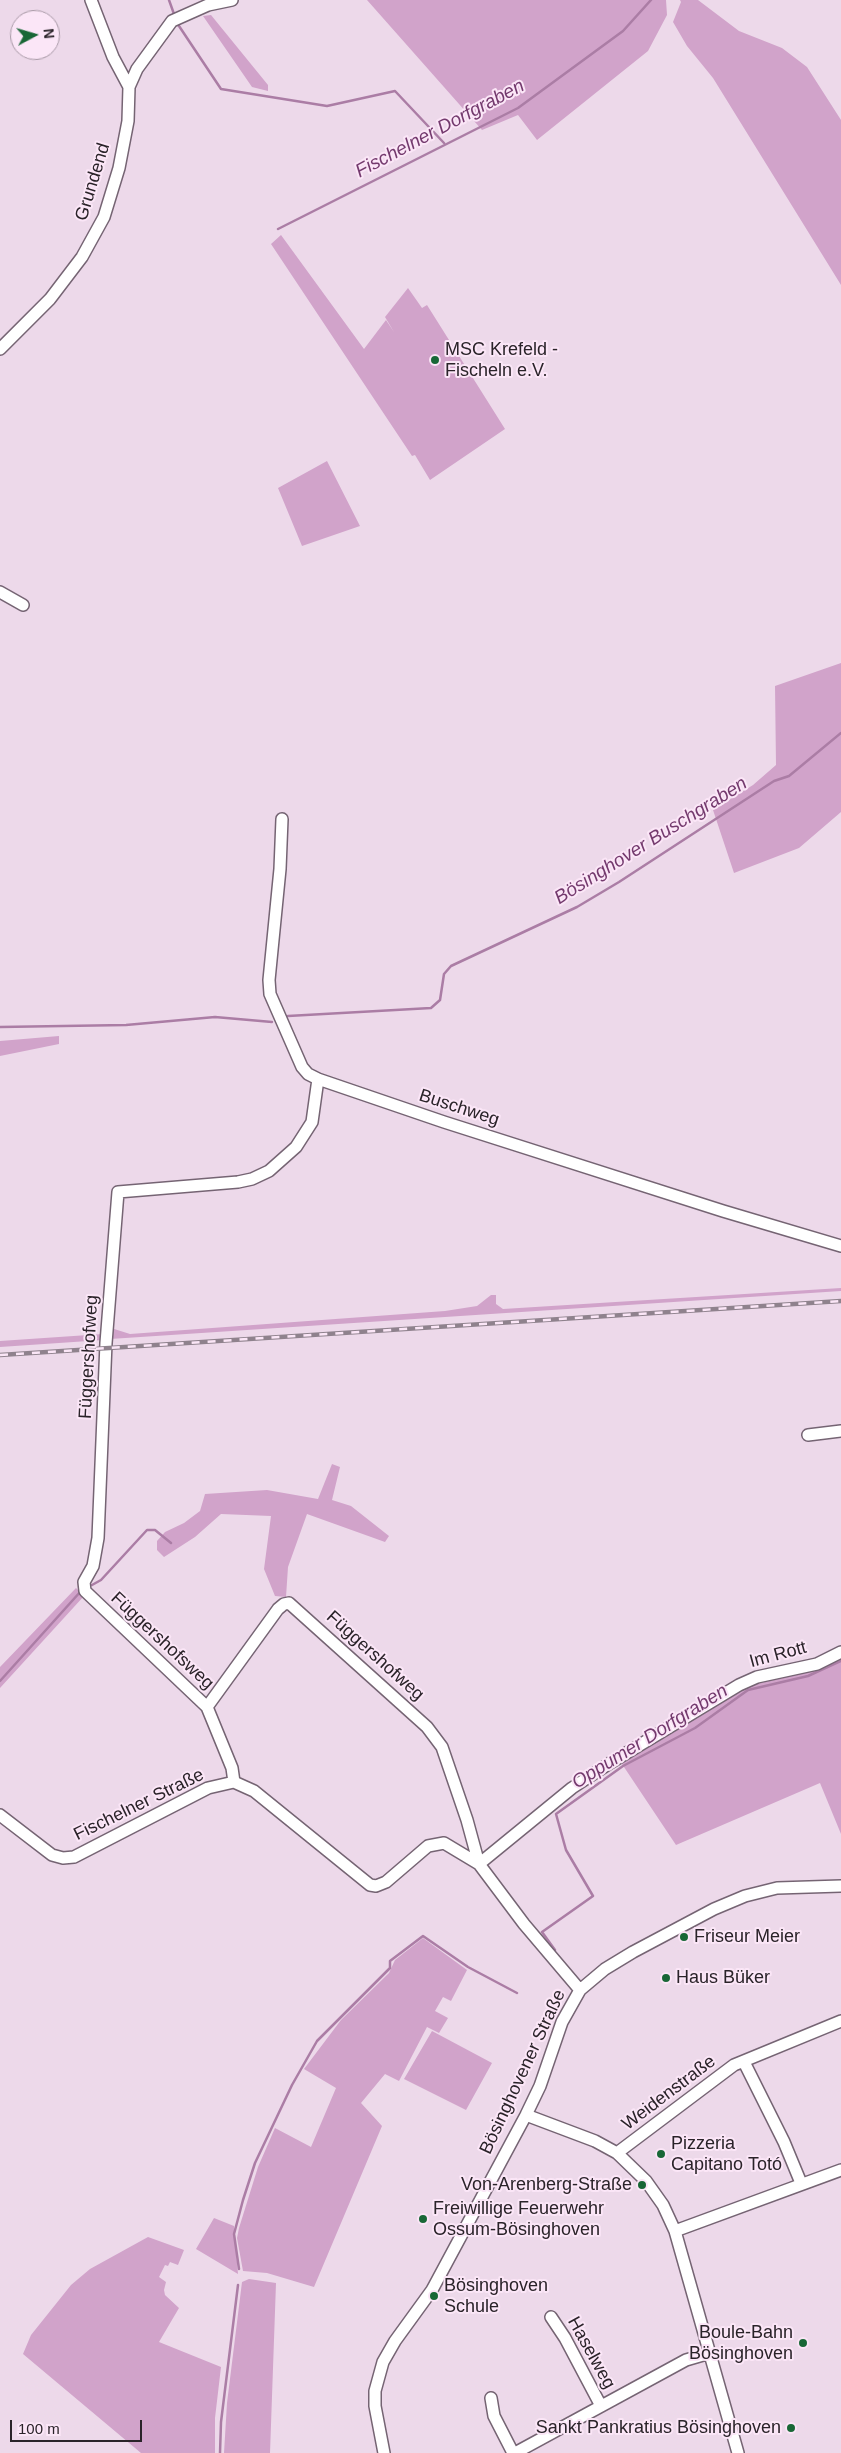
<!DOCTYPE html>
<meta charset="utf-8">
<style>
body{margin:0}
#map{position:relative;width:841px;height:2453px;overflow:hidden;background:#edd9ea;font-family:Arial,sans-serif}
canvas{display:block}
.north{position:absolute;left:10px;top:10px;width:50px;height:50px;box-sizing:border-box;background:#fbe6f7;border:1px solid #a798a5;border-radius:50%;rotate:84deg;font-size:14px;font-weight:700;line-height:20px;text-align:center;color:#2a2329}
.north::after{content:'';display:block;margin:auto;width:18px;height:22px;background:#186736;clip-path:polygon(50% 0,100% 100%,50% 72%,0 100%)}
.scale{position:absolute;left:10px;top:2420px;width:132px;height:22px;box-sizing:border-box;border:2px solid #2a2329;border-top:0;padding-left:6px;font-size:15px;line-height:18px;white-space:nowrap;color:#2a2329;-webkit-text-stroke:4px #fbe6f7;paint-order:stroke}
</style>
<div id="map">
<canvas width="841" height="2453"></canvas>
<div class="north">N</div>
<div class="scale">100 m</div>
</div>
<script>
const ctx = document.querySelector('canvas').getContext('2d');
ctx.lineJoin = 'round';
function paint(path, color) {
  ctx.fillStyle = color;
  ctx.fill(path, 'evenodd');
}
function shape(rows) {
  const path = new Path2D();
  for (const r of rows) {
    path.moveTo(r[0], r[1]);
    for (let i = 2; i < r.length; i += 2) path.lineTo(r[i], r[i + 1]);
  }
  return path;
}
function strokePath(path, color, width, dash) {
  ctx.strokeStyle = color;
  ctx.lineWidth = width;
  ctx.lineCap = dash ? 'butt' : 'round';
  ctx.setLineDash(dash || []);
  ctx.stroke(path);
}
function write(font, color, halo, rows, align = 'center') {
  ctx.font = font + ' Arial,sans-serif';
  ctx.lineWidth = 4;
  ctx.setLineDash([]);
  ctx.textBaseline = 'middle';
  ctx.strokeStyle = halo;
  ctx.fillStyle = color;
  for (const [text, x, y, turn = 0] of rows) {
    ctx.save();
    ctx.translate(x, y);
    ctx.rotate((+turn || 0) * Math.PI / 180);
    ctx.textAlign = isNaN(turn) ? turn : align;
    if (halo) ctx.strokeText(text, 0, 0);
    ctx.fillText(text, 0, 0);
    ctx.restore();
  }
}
const green = shape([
 [367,0,666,0,667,15,648,51,537,140,518,115,482,130],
 [680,0,698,0,739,31,782,48,807,67,841,120,841,285,713,78,687,46,673,22,681,2],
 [211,15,268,85,268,91,252,87,203,16],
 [281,235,364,349,386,320,394,332,385,317,408,288,422,308,427,305,505,429,430,480,415,455,412,456,271,244],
 [327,461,360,526,302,546,278,488],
 [841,663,841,812,799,848,734,873,713,810,753,785,776,765,775,686],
 [59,1036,59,1044,0,1056,0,1041],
 [841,1288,841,1291,110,1339,111,1328,130,1334,445,1311,477,1306,491,1295,496,1295,496,1304,503,1309],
 [103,1334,103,1340,0,1347,0,1341],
 [332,1464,340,1467,332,1500,351,1506,389,1536,385,1542,307,1514,288,1567,286,1597,275,1596,264,1569,271,1516,221,1514,195,1537,164,1557,157,1550,157,1541,165,1532,184,1523,200,1511,205,1494,267,1490,318,1499],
 [76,1588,84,1596,0,1688,0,1667],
 [841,1657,841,1834,820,1783,676,1845,620,1761,741,1688,821,1668],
 [423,1938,467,1970,451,2001,443,1997,435,2011,448,2018,439,2033,427,2027,399,2081,385,2074,361,2103,382,2126,314,2287,267,2273,243,2271,237,2238,239,2228,258,2167,275,2128,311,2147,336,2088,304,2069,341,2020,389,1973,395,1960],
 [432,2031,492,2063,466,2110,404,2079],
 [214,2218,234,2226,238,2274,196,2249],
 [148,2237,184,2250,178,2265,170,2262,168,2266,165,2265,159,2277,166,2282,164,2290,165,2295,179,2308,159,2342,221,2367,215,2418,215,2453,141,2453,23,2354,31,2335,71,2285,90,2269],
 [249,2279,276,2283,270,2453,224,2453,227,2403,242,2282]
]);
const stream = shape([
 [169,0,174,14],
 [177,23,221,89,327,106,395,91,444,143],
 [278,229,518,108,623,31,651,0],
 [288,1016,431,1008,440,1000,444,974,451,966,577,907,619,882,774,781,789,776,841,733],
 [0,1027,126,1025,215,1017,272,1022],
 [92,1585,101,1580,147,1530,155,1530,171,1543],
 [0,1681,81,1591],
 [555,1950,542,1932,593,1896,566,1850,556,1814,623,1766,695,1728,748,1690,808,1676,841,1661],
 [239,2269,234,2234,243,2200,255,2163,292,2085,317,2041,390,1968,390,1961,423,1936,468,1967,517,1993],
 [220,2453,221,2422,238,2285]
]);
const minor = shape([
 [129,87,137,69,172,21,208,5,232,0],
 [0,349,50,299,82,257,104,217,119,168,128,121,129,87,113,57,91,0],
 [0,592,23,605],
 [282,819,280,869,269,980,270,994,302,1067,308,1074,318,1079],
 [808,1435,841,1431],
 [207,1707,278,1609,284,1604,289,1603,427,1727,442,1747,467,1820,479,1864],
 [234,1782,232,1768,207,1707,85,1591,84,1582,93,1566,98,1538,106,1343,118,1192,238,1182,252,1179,269,1171,296,1147,312,1122,318,1079,444,1122,723,1211,841,1246],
 [0,1815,52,1855,63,1858,74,1857,208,1788,234,1782,254,1791,370,1885,376,1886,386,1882,428,1846,444,1843,479,1864,524,1924,580,1990],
 [479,1864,572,1788,610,1763,739,1685,757,1677,817,1664,841,1652],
 [744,2062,784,2142,801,2183],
 [526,2115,595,2141,617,2153,646,2181,663,2205,675,2231,738,2453],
 [617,2153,734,2065,841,2021],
 [675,2231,841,2170],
 [551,2317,565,2338,601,2406],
 [491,2398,494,2416,513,2453],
 [384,2453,375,2406,375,2391,383,2362,395,2341,432,2290,526,2115,540,2086,562,2022,580,1990,605,1969,633,1952,714,1909,745,1896,777,1888,841,1886],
 [515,2453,686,2360,710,2353]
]);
const rail = shape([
 [0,1355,841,1301]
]);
const markers = [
 [435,360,5,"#186736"],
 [684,1937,5,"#186736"],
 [666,1978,5,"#186736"],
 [661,2154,5,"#186736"],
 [642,2185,5,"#186736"],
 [423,2219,5,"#186736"],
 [434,2296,5,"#186736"],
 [803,2343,5,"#186736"],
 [791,2428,5,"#186736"]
];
const streetNames = [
 ["Grundend",93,182,-73],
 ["Buschweg",459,1108,18],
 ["Függershofweg",89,1357,-87],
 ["Függershofsweg",162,1641,43],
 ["Im Rott",778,1655,-15],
 ["Függershofweg",375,1656,42],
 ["Fischelner Straße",139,1805,-26],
 ["Bösinghovener Straße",523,2072,-65],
 ["Weidenstraße",669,2093,-37],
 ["Haselweg",591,2353,61]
];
const poiNames = [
 ["MSC Krefeld -",445,350],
 ["Fischeln e.V.",445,371],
 ["Friseur Meier",694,1937],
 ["Haus Büker",676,1978],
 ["Pizzeria",671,2144],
 ["Capitano Totó",671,2165],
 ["Von-Arenberg-Straße",632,2185,"right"],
 ["Freiwillige Feuerwehr",433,2209],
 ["Ossum-Bösinghoven",433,2230],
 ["Bösinghoven",444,2286],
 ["Schule",444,2307],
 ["Boule-Bahn",793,2333,"right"],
 ["Bösinghoven",793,2354,"right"],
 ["Sankt Pankratius Bösinghoven",781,2428,"right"]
];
const waterNames = [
 ["Fischelner Dorfgraben",440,129,-28],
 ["Bösinghover Buschgraben",651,841,-32],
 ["Oppumer Dorfgraben",650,1737,-32]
];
paint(green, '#d1a3ca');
strokePath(stream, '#ab7da5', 2.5);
strokePath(minor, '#756473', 14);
strokePath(minor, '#fff', 11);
strokePath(rail, '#8f828d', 4.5);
strokePath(rail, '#fbe6f7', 2.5, [8]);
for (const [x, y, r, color] of markers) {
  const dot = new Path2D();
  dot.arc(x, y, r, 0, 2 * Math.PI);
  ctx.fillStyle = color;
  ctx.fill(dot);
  strokePath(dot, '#fbe6f7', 2);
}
write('18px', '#2a2329', '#fbe6f7', streetNames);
write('18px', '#2a2329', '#fbe6f7', poiNames, 'left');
write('italic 19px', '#743a6e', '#fbe6f7', waterNames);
</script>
